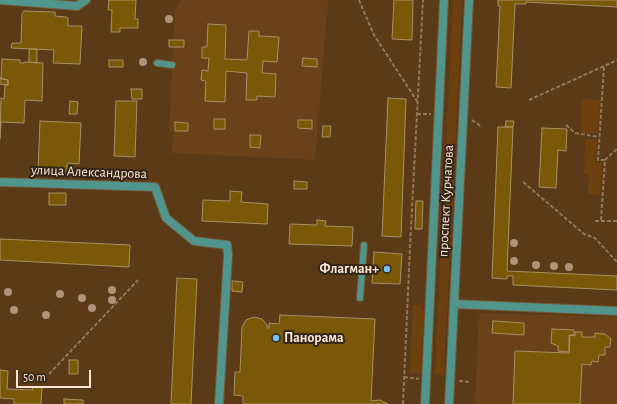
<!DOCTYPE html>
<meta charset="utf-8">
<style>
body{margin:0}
#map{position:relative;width:617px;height:404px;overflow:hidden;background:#5b3a18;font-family:"Alegreya Sans",sans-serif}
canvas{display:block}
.scale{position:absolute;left:16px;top:370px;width:75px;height:18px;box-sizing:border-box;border:2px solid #fde8d6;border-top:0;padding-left:5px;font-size:12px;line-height:14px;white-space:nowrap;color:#fde8d6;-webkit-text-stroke:3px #342517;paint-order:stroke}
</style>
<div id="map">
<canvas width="617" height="404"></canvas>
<div class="scale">50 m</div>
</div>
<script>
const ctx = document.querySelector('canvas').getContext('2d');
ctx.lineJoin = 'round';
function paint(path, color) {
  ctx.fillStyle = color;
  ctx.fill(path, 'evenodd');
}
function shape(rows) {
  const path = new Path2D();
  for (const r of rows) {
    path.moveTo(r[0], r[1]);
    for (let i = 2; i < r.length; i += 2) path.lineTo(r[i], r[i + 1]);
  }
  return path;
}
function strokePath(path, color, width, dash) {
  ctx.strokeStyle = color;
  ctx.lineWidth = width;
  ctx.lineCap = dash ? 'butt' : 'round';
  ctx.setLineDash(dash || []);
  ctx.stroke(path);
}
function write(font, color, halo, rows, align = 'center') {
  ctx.font = font + ' "Alegreya Sans",sans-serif';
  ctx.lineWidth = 4;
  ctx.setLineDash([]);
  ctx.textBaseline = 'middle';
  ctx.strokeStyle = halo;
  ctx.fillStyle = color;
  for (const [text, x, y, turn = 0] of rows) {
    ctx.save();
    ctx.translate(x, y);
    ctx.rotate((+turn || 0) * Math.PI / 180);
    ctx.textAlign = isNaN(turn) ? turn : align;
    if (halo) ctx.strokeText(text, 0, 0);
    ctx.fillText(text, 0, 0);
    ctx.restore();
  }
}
const built = shape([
 [181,0,328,0,315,160,172,153,173,132,169,132,175,10],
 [479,313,617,317,617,404,475,404]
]);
const green = shape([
 [453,0,462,0,444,375,435,374],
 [582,99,600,100,598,133,581,133],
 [586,139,597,140,596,162,602,163,600,195,588,194,589,174,584,174],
 [413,305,420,305,424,311,421,374,410,373]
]);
const building = shape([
 [109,0,136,0,135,19,138,19,138,28,120,28,120,32,111,32,112,10,108,10,109,0],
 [394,0,413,0,412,40,392,39,394,0],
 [498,0,617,0,617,7,526,2,526,4,515,4,511,88,496,87,500,6,498,6,498,0],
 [24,11,55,12,55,16,66,17,68,18,68,26,82,26,80,64,53,63,54,50,11,48,12,43,21,43,22,14,24,11],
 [208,24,226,25,225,59,247,60,249,31,259,31,259,36,279,37,277,62,263,61,262,73,276,74,275,97,257,96,257,100,246,100,247,73,226,71,225,102,205,101,206,81,201,80,202,70,208,71,209,58,202,58,202,47,207,47,208,24],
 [169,40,184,40,184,47,169,47,169,40],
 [29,49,37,49,37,63,29,62,29,49],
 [303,58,317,59,317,67,302,66,303,58],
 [2,59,20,60,20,63,24,63,24,62,43,63,42,101,25,100,24,123,1,122,0,139,1,98,4,99,5,85,8,85,8,80,1,79,2,59],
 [109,60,123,60,123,67,109,67,109,60],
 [0,78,8,80,8,85,0,84,0,78],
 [131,89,142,89,142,99,132,99,131,89],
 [388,98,406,99,401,237,382,236,388,98],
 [70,101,78,102,77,114,69,114,70,101],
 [116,101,137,101,135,157,114,156,116,101],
 [214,119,225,119,225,129,214,129,214,119],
 [298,120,312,120,312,129,298,128,298,120],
 [40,121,81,123,79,164,67,163,67,172,38,171,40,121],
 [506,121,514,121,513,127,505,127,506,121],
 [175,122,188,123,188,131,175,131,175,122],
 [323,126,331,126,330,137,322,137,323,126],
 [498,127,513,127,507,271,617,276,617,290,513,285,513,276,507,276,507,279,492,278,498,127],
 [542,128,567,129,566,151,558,150,556,188,539,187,542,128],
 [250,135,261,135,260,148,250,147,250,135],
 [294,181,307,182,307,189,294,189,294,181],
 [230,191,242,192,241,202,268,204,267,224,202,221,203,200,230,201,230,191],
 [49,193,66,193,66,205,49,205,49,193],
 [416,201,423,201,422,229,415,229,416,201],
 [317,220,326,221,325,226,353,227,352,246,289,244,290,224,317,225,317,220],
 [0,239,130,245,129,267,0,260,0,239],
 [374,252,402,254,400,284,372,283,374,252],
 [177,278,197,279,191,404,171,404,177,278],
 [232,281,243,282,242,292,232,291,232,281],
 [280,315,375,319,371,401,380,400,388,404,243,404,243,396,234,395,235,372,240,372,242,327,246,320,254,317,262,319,267,325,267,328,269,328,269,323,279,324,280,315],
 [493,321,524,323,524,335,492,333,493,321],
 [552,329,574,330,574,335,569,335,569,352,558,351,558,346,551,343,552,329],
 [575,332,582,332,582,337,595,337,595,333,605,334,611,339,610,347,605,347,605,355,599,355,598,362,592,361,591,365,582,364,580,404,513,404,515,351,569,353,570,335,575,336,575,332],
 [69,360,78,360,78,374,69,374,69,360],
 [0,370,8,371,7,389,32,390,33,387,42,387,41,404,14,404,14,399,0,398,0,370],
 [64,399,83,400,83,404,64,404,64,399]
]);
const path = shape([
 [359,0,374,35,417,101],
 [604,67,598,160,605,160],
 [529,100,613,62,617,60],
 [417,114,431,114],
 [472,120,482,127],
 [566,125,575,133,599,137],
 [523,182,584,234,595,238,617,262],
 [601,220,605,160,617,149],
 [595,221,617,221],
 [49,374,138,280],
 [404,377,419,379],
 [459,381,470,382],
 [403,404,410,247,423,0]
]);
const service = shape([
 [157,63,172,65],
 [360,298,364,245]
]);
const minor = shape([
 [0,0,77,6,86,0],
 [0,182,155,187,166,218,194,241,227,245,228,255,219,404],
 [454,304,617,311]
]);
const tertiary = shape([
 [425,404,444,0],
 [449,404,469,0]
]);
const trees = [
 [169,19],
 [143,62],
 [514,243],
 [514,261],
 [536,265],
 [554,266],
 [569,267],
 [112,290],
 [8,292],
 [60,294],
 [82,298],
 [112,300],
 [92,308],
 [14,310],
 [46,315]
];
const markers = [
 [387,269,4,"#77bff7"],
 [276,338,4,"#77bff7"]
];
const streetNames = [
 ["улица Александрова",89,172,2],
 ["проспект Курчатова",446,201,-87]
];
const poiNames = [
 ["Флагман+",379,269],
 ["Панорама",284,338,"left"]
];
paint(built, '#69421a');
paint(green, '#6d410f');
paint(building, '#795908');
strokePath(building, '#a89164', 1);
strokePath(service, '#755636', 8);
strokePath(minor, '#755636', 10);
strokePath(tertiary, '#755636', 10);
strokePath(path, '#94785b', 2, [4, 2]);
strokePath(service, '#51968c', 6);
strokePath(minor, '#51968c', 8);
strokePath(tertiary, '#51968c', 8);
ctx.fillStyle = '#b09479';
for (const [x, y] of trees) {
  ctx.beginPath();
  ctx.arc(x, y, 4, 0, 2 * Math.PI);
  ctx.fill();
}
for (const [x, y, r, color] of markers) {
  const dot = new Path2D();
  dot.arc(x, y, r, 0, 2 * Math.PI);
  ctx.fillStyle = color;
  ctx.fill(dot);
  strokePath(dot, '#342517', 1.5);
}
write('14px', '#fde8d6', '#342517', streetNames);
write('bold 14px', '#fde8d6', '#342517', poiNames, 'right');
</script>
